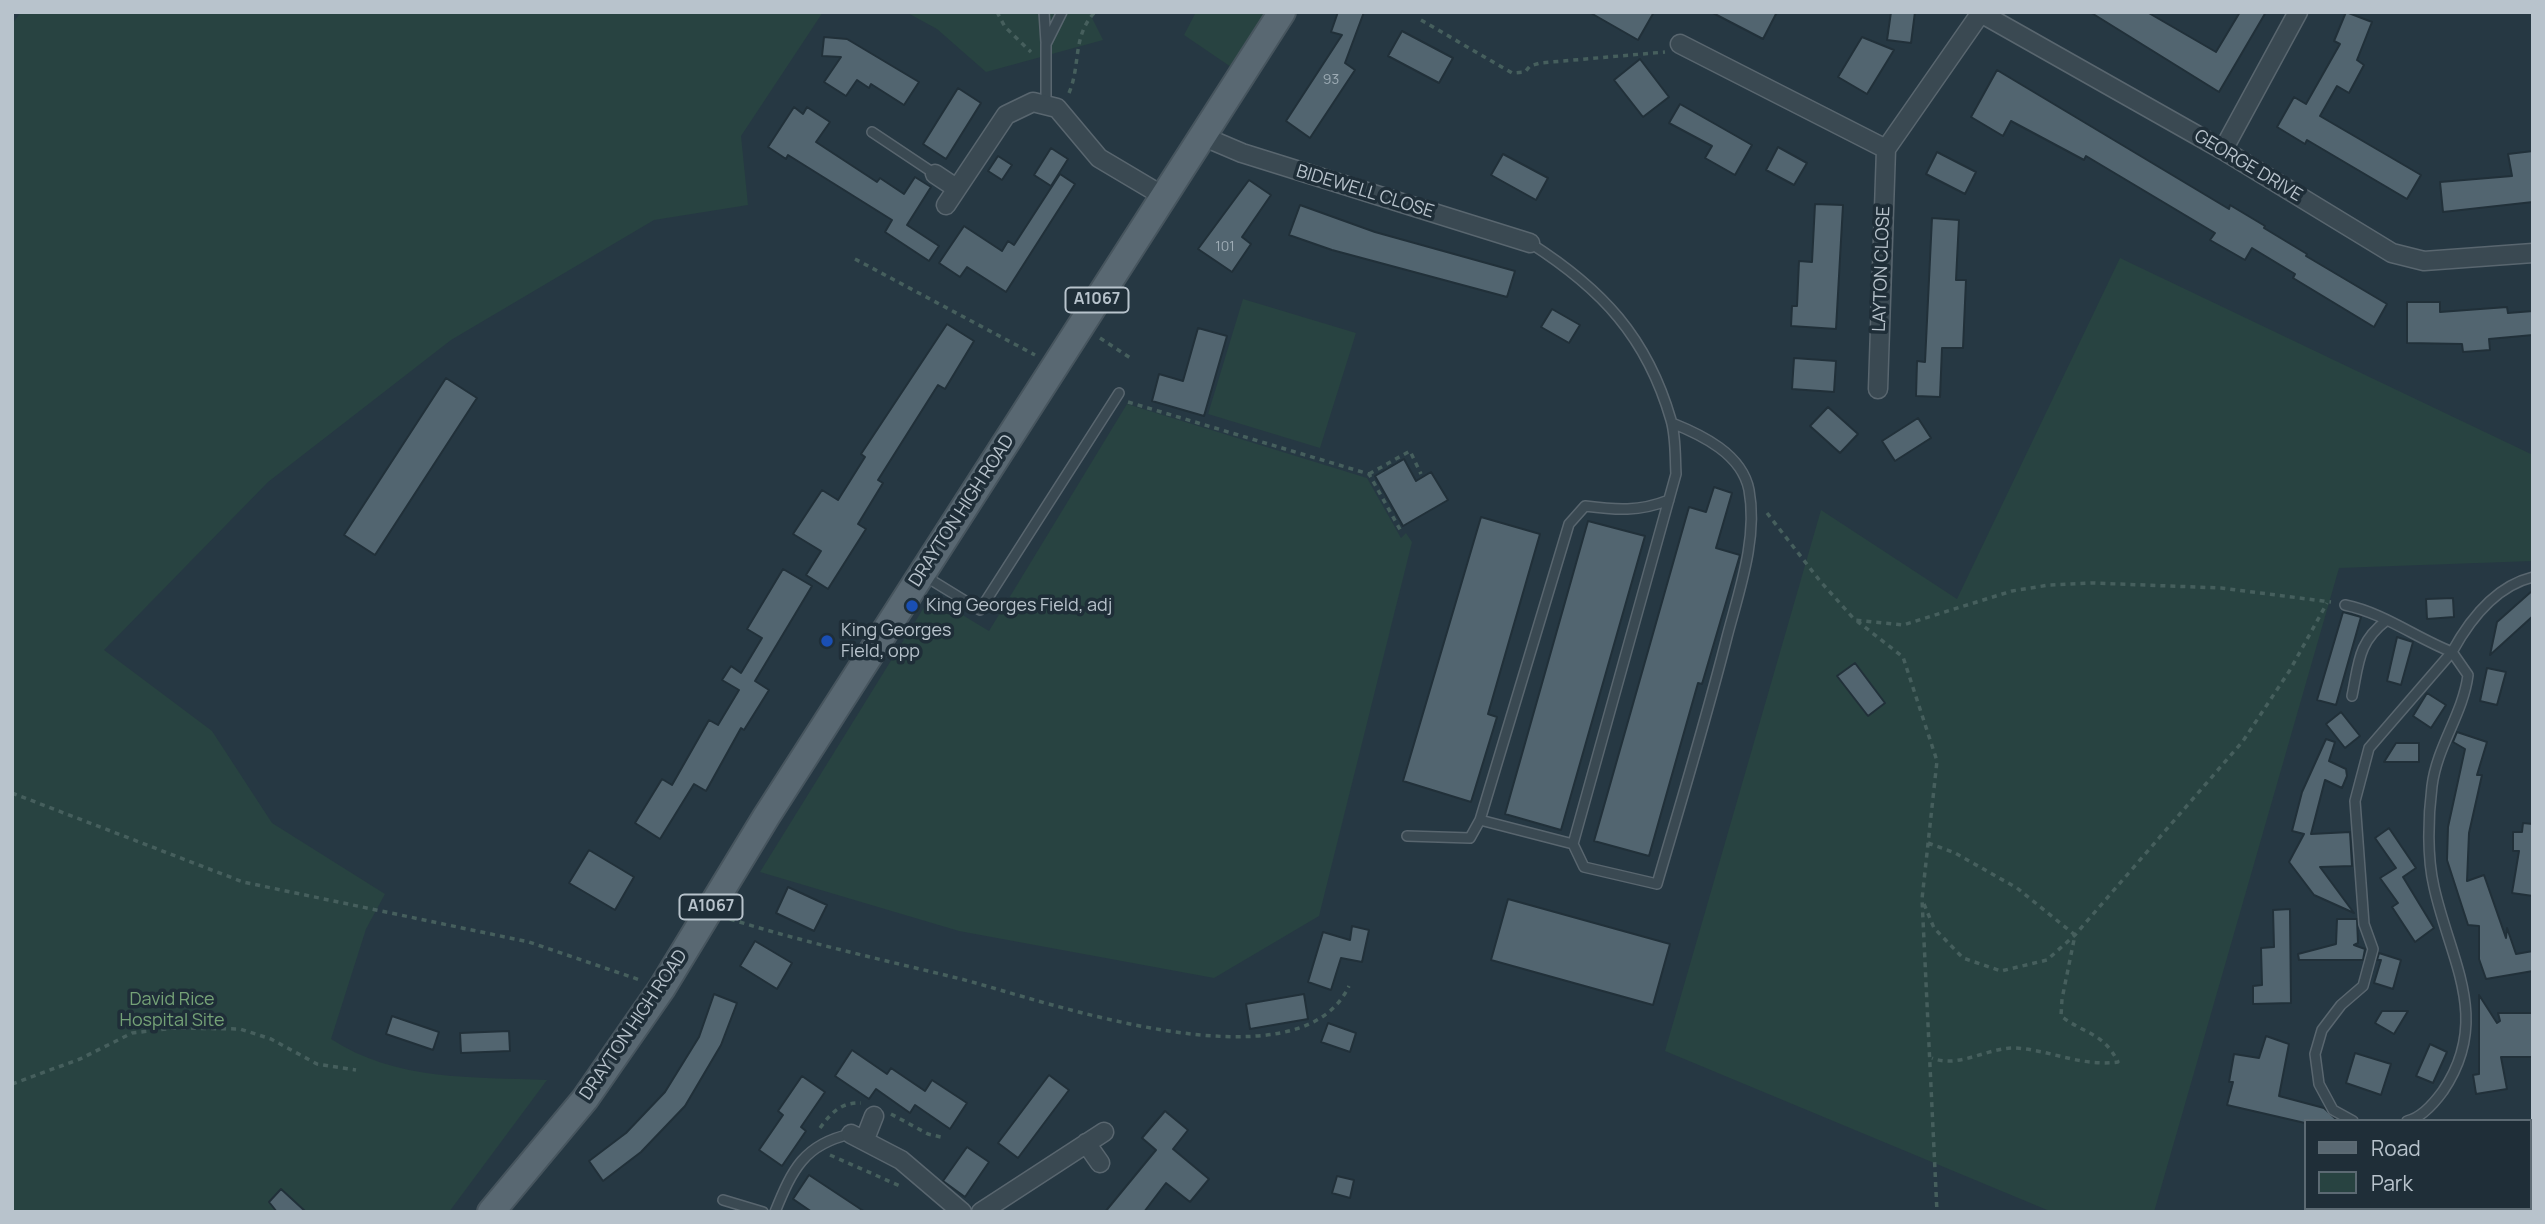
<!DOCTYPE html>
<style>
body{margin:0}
#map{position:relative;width:2545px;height:1224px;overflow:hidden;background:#263843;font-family:Manrope,sans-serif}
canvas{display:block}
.frame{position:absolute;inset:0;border:14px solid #b8c3cc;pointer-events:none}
.legend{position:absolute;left:2304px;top:1119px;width:228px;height:91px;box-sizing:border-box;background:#1f2e38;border:2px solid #5c6a73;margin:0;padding:9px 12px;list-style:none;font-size:21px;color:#b8c3cc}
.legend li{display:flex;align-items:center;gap:14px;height:35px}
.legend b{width:35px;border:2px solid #5c6a73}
</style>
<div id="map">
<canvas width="2545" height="1224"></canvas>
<div class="frame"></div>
<ul class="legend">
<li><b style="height:9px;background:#596872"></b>Road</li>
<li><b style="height:19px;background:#284341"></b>Park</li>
</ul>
</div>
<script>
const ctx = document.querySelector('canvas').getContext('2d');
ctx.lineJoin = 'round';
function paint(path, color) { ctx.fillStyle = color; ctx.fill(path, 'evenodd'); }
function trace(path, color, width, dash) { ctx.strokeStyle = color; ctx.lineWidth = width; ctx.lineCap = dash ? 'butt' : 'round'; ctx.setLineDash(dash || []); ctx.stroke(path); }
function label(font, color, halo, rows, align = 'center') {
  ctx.font = font + ' Manrope,sans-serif'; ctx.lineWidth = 7; ctx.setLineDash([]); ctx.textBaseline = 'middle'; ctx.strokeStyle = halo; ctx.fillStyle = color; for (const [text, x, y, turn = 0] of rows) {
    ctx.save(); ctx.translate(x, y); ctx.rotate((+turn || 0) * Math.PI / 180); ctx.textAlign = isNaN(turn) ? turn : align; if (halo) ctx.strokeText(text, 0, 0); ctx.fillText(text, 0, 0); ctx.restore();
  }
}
paint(new Path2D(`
 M21,12H823L741,136L748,205L654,220L451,340L268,482L104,650L212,731L272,823L385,894L366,929L331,1039C395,1081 473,1077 547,1080L449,1212H12V24Z
 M906,12H1089L1103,40L986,72L937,29Z
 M1196,12H1277L1234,69L1184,35Z
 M2120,258L2533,455V561L2339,568L2154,1212H2052L1665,1051L1821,510L1957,599Z
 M1243,299L1356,333L1320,448L1208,414Z
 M1127,404L1367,478L1401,538L1406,533L1412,542L1319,916L1214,978L959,931L760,872L931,596L989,631Z`), '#284341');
const building = new Path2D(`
 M1338,12H1364L1345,63L1355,70L1310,138L1286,121L1342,35L1331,32Z
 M1589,12H1654L1638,40Z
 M1711,12H1777L1763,39Z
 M1891,12H1915L1911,43L1887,40Z
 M2090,12H2147L2216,52L2240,12H2266L2219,92Z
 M2346,12L2372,22L2357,60L2364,65L2349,93L2337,86L2320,116L2421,175L2407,199L2307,140L2305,144L2277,127L2294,97L2306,104L2340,44L2334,41Z
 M1402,31L1453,58L1439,83L1388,56Z
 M824,37L847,39L919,82L904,105L871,84L869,88L857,80L846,96L824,82L841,57L822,56Z
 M1862,37L1894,50L1867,94L1838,77Z
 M1640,59L1669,97L1643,117L1614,80Z
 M1997,70L2229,209L2230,205L2265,226L2264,228L2307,254L2306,256L2387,304L2374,327L2293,278L2295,274L2252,248L2245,260L2210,240L2215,233L2086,156L2084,160L2011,121L2003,136L1971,117Z
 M958,88L981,103L946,159L923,144Z
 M1680,104L1752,145L1735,175L1705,158L1712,146L1669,123Z
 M794,107L803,114L807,107L830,122L816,142L877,182L880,178L904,194L915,177L931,187L907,225L939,246L929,261L885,232L892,220L788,155L786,159L768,147Z
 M1778,147L1807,163L1794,185L1766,170Z
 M1051,148L1068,159L1051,186L1034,175Z
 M2533,151V202L2443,212L2440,182L2512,176L2508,154Z
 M1937,152L1976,172L1965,194L1926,174Z
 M1503,154L1548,178L1536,200L1491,175Z
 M998,156L1012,165L1002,180L988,171Z
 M1060,174L1075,184L1006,292L967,267L960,277L939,263L964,226L1002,251L1008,241L1014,245Z
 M1249,180L1271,195L1242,237L1251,244L1232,272L1198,249Z
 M1815,204L1843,205L1836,329L1791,326L1792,306H1797L1799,261L1812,262Z
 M1300,205L1375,232L1515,271L1507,297L1332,250L1289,235Z
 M1932,218L1959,220L1956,280H1966L1963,348H1942L1940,397L1916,396L1917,361L1925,362Z
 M2407,302H2440V312L2507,307L2508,313L2533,311V335L2489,339L2490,350L2463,352L2462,344L2407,343Z
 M1552,309L1580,325L1569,343L1541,327Z
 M947,324L974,341L945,389L938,385L878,480L883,483L858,524L866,529L828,589L806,575L821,551L793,534L822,490L838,500L865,457L861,454Z
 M1198,328L1227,336L1204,416L1152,401L1159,374L1183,381Z
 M1794,358L1836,361L1834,392L1792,389Z
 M446,378L477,398L375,555L344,535Z
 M1828,407L1858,434L1840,453L1810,426Z
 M1918,418L1931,438L1895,461L1882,441Z
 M1404,459L1416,481L1431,472L1448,500L1403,526L1375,476Z
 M1714,487L1732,493L1716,548L1740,555L1702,684L1698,683L1649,856L1594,841L1689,507L1706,512Z
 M1481,517L1540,534L1488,714L1497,717L1471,802L1403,781Z
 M1588,521L1645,536L1561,830L1505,814Z
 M783,569L812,586L755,681L769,690L744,730L741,728L706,791L694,784L660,839L635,823L662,779L672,785L709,720L718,725L739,690L722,680L731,666L741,673L762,638L747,629Z
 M2533,590V616L2490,655L2497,622Z
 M2453,598L2454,617L2427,619L2426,599Z
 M2343,612L2361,617L2336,705L2317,700Z
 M2397,637L2413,642L2401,685L2387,681Z
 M1855,663L1885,703L1868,716L1837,676Z
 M2487,668L2506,672L2497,705L2480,701Z
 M2427,693L2446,705L2431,728L2413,716Z
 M2341,712L2360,736L2345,748L2326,724Z
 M2457,732L2487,742L2477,775H2482L2469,833L2467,881L2484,875L2506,938L2507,928L2516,954L2533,951V971L2486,979L2479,959V926L2468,925L2447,860L2448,827L2465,749L2453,742Z
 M2326,739L2335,742L2329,761L2346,769L2347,776L2342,788L2325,780L2311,834L2350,832L2352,866L2320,867L2354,913L2314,895L2289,862L2304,834L2292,831L2302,792Z
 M2396,743H2419V762H2384Z
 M2523,823L2533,824V896L2512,893L2519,851H2513V832H2522Z
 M2389,828L2416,868L2403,877L2434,928L2415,942L2392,907L2398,903L2380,878L2396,868L2375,838Z
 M589,850L634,877L615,910L569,883Z
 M788,887L827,905L814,931L776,913Z
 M1508,899L1670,944L1653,1005L1491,960Z
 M2290,909L2291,1003L2253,1004V986L2262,985L2261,948L2274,947L2273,910Z
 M2337,919H2357L2358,943L2354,945L2365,949L2363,960H2299L2298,954L2336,944Z
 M1352,926L1369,930L1362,962L1341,958L1331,990L1308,982L1323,932L1350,940Z
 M755,941L792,963L777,989L740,966Z
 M2379,953L2401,960L2393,989L2374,983L2381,960H2377Z
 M714,994L737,1003L721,1045L685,1106L641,1152L603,1181L589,1161L626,1133L665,1092L699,1037Z
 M1304,994L1308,1019L1250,1029L1246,1004Z
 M2479,995L2497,1023L2500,1021L2498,1013H2532V1057H2501L2507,1089L2476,1094L2473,1075L2479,1074Z
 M2382,1011H2408L2394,1034L2375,1023Z
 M392,1016L439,1032L433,1050L386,1034Z
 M1328,1023L1356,1033L1350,1052L1321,1042Z
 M509,1031L510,1051L461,1053L460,1033Z
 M2266,1036L2289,1044L2279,1096L2324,1108L2338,1121H2305V1123L2227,1105L2233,1082H2229L2234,1054L2259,1058Z
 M2430,1044L2447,1052L2433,1083L2416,1076Z
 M852,1050L887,1074L891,1068L925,1091L932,1080L967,1103L950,1129L915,1105L910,1113L876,1089L869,1099L835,1076Z
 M2355,1053L2391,1064L2381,1095L2346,1083Z
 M1049,1075L1069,1090L1018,1158L998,1143Z
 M802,1076L825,1092L801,1127L806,1131L782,1166L759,1150L783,1115L778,1111Z
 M1165,1111L1188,1130L1173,1149L1209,1179L1190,1202L1166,1183L1144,1212H1105L1156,1150L1142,1138Z
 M967,1147L989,1162L965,1197L943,1181Z
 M809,1175L865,1212H812L793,1199Z
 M1337,1176L1354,1180L1350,1198L1332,1193Z
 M281,1189L306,1212H277L269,1202Z`);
paint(building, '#526570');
trace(building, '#213039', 2);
const lane = new Path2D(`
 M1044,12L1046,42
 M1046,104V44L1062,12
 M872,132L935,174
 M1530,243C1602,289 1647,337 1671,420C1676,437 1675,457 1676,474L1573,844L1480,820L1569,524L1585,506C1616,510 1639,512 1669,500
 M923,575L980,610L1119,393
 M2345,605C2384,613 2416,638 2452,652C2470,619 2496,586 2533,577
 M2352,696C2359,662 2358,642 2387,620
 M1407,836L1470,838L1480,820
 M1573,844L1584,867L1657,884C1681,802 1706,720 1727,637C1739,591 1758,538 1749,490C1742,454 1702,435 1672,423
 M2353,1121L2333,1110L2319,1084L2315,1054L2322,1030L2341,1005L2363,986L2373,949L2364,924L2355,801L2369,748L2452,652L2468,675C2463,714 2437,746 2432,786C2428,817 2427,857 2434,887C2450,960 2492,1019 2443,1091C2435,1102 2421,1118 2407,1121
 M723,1200L763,1212
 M775,1212C792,1170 804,1144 851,1134`);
const street = new Path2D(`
 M1979,12L2223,150L2392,253L2424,261L2533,253
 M1680,44L1886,149L1878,389
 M1202,136L1242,153L1530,243
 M1886,149L1980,14
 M2223,150L2298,12
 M935,174L956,188
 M946,205L1006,115L1033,102L1057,108L1099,158L1163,196
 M851,1134L901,1160L962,1212
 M865,1139L874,1116
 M1086,1143L1100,1163
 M981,1212L1104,1132`);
const primary = new Path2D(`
 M491,1212L585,1099L662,988L766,817L1282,12`);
trace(lane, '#59666f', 12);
trace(street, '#59666f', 21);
trace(primary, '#47555e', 30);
trace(new Path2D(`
 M997,12L1005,27L1031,52
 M1421,20L1512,73L1525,72L1530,66L1540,63L1665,52
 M1069,93C1081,65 1072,36 1095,12
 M855,259L1035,355
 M1100,338L1132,359
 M1128,402L1369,474L1402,533
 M1369,474L1410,451L1421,474
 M1767,513L1820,581L1855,620L1903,625L2012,591L2049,585L2093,583L2221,588L2331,602
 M1857,621L1903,657L1937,761L1922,899L1937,1212
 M12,793L243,882L529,942L640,980
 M1928,843L1955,853L2017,888L2075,935L2062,999L2061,1016C2084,1034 2103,1032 2118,1062C2081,1067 2050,1050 2016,1048C1988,1047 1958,1069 1932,1058
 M1924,904L1934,928L1963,958L2001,971L2047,960L2075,935L2243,741L2290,670L2327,603
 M730,919C806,943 884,960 961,979C1046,1001 1299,1093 1349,986
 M12,1084L80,1059L132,1033L174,1028L240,1029L271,1039L317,1064L356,1070
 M891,1114L928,1134L945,1138
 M820,1128C831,1113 841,1102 861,1103
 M830,1155L900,1186`), '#465f5d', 3.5, [5, 5]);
trace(lane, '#3a4952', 9);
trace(street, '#3a4952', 18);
trace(primary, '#596872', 26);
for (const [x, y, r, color] of [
 [912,606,7,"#1a4fb4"],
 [827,641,7,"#1a4fb4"]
]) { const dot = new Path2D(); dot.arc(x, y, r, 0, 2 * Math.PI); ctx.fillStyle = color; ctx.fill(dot); trace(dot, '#1f2e38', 2.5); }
label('14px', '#9eacb5', null, [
 ["93",1331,80],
 ["101",1225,247]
]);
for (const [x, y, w] of [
 [1097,300,63],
 [711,907,63]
]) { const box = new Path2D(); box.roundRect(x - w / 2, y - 12.5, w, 25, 5); ctx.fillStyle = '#1f2e38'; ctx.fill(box); trace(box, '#b8c3cc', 2); }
label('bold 16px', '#b8c3cc', null, [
 ["A1067",1097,300],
 ["A1067",711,907]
]);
label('18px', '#b8c3cc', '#1f2e38', [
 ["GEORGE DRIVE",2248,166,31],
 ["BIDEWELL CLOSE",1365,192,17],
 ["LAYTON CLOSE",1882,269,-88],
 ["DRAYTON HIGH ROAD",962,511,-57],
 ["DRAYTON HIGH ROAD",634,1025,-56]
]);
label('18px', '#b8c3cc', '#1f2e38', [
 ["King Georges Field, adj",926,606],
 ["King Georges",841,631],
 ["Field, opp",841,652]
], 'left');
label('18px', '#75a277', '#1f2e38', [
 ["David Rice",172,1000],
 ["Hospital Site",172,1021]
]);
</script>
